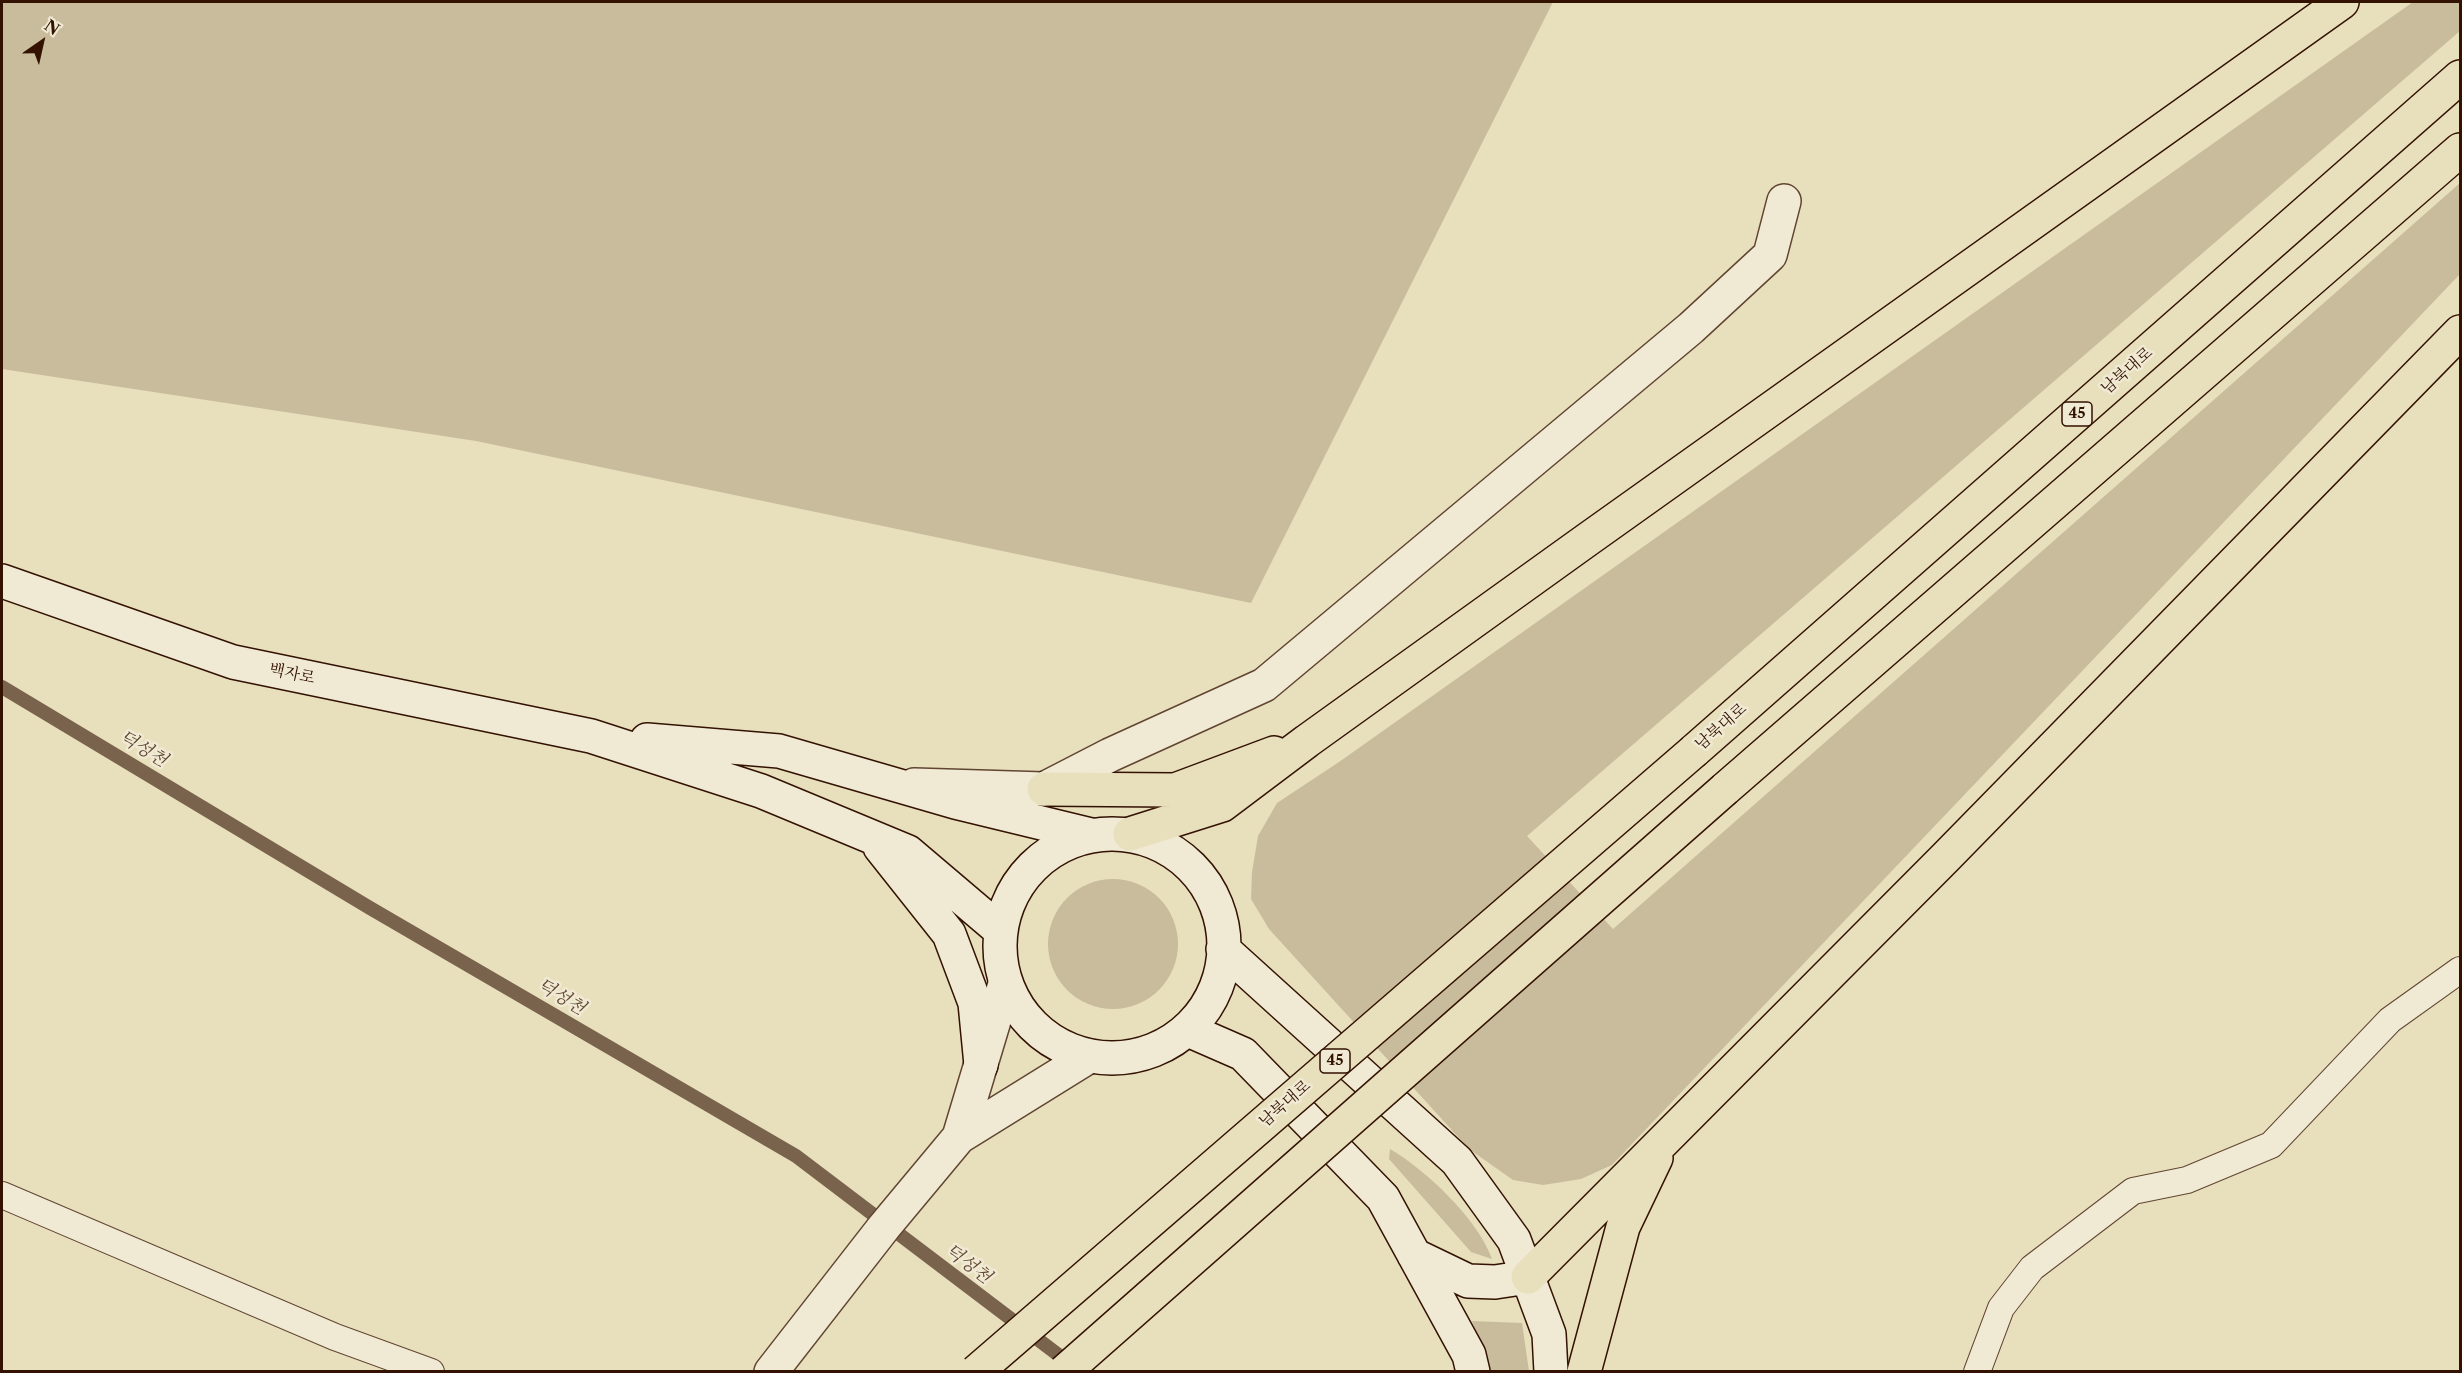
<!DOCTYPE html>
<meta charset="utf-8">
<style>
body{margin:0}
#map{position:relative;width:2462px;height:1373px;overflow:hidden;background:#e8dfbd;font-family:"Libre Caslon Text",serif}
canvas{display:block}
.frame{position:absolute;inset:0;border:3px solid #331202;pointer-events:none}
.north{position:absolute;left:12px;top:12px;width:60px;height:60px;-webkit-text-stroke:4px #f0ead4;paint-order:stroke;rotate:34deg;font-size:16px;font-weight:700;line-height:24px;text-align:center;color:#331202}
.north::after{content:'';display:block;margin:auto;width:21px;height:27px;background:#331202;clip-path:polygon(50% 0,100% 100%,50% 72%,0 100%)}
</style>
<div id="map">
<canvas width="2462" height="1373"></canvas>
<div class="frame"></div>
<div class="north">N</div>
</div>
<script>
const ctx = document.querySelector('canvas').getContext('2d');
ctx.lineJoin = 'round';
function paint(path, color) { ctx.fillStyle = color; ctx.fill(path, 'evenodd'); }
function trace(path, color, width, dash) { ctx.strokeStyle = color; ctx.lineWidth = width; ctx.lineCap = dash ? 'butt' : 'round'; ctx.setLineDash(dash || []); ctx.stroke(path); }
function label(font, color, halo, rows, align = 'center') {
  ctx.font = font + ' "Libre Caslon Text","Noto Serif KR",serif'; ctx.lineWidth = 5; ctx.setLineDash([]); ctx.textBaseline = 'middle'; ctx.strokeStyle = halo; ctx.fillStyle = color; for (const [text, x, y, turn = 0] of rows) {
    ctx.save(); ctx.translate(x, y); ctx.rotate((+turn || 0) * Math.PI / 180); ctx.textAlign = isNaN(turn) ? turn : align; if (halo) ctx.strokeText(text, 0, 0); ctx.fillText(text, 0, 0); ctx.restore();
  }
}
paint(new Path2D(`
 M2,2H1553L1251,603L476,441L2,369Z
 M2413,2H2460V31L1527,836L1613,929L2460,183V274L1612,1165L1581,1179L1543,1185L1513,1180L1469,1149L1269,929L1251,899L1252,872L1258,836L1277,803L1339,762Z
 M1048 944a65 65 0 1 1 130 0a65 65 0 1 1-130 0Z
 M1390,1149C1426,1170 1478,1219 1492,1259L1471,1252L1389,1159Z
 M1472,1321L1522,1323L1529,1371H1490Z`), '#c9bc9d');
trace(new Path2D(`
 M2,687L370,908L796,1156L1073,1366`), '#7a634c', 14);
const lane = new Path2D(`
 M2,1195L335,1337L431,1372
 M1977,1372L2001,1308L2032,1268L2133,1191L2187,1180L2271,1145L2390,1020L2460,970`);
const street = new Path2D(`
 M914,785L1044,789L1110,755L1264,685L1691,328L1770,255L1784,201
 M959,1137L1005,984
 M771,1372L884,1227L959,1137L1088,1057`);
const secondary = new Path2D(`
 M2,581L233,662L591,736L761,791L908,852L1001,931
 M647,740L779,751L955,802L1091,835
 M1000 946a112 112 0 1 1 224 0a112 112 0 1 1-224 0Z
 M880,847L949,934L975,1003L981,1065
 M1223,949L1457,1161L1514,1240L1549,1334L1551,1372
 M1188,1030L1243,1054L1383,1198L1469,1355L1473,1372
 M1414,1255L1468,1281L1495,1282L1528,1277`);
const highway = new Path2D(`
 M1694,751L2460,77
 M1044,789L1175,790L1274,753
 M1725,789L2460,150
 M1130,834L1222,805L1307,741L1584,542L2342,2
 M1528,1277L1945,858L2460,332
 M1584,1372L1623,1227L1656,1158`);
trace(lane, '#604531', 28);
trace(street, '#604531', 36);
trace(secondary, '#331202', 36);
trace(highway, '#331202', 36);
trace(lane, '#f0ead4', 26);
trace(street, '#f0ead4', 33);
trace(secondary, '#f0ead4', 33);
trace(highway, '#e8dfbd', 33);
const highwayBridge = new Path2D(`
 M976,1372L1694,751
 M1064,1372L1725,789`);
trace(highwayBridge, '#331202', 36, []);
trace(highwayBridge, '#e8dfbd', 33);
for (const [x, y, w] of [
 [2077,414,30],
 [1335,1061,30]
]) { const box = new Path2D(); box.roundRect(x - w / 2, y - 12, w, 24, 4.5); ctx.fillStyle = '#f0ead4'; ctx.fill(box); trace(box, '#331202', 1.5); }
label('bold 15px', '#331202', null, [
 ["45",2077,414],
 ["45",1335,1061]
]);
label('16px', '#331202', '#f0ead4', [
 ["남북대로",2127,371,-41],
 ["백자로",292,674,12],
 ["남북대로",1721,727,-41],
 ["남북대로",1285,1104,-41]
]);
label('italic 18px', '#634833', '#f0ead4', [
 ["덕성천",143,749,31],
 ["덕성천",561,997,31],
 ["덕성천",968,1264,37]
]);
</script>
